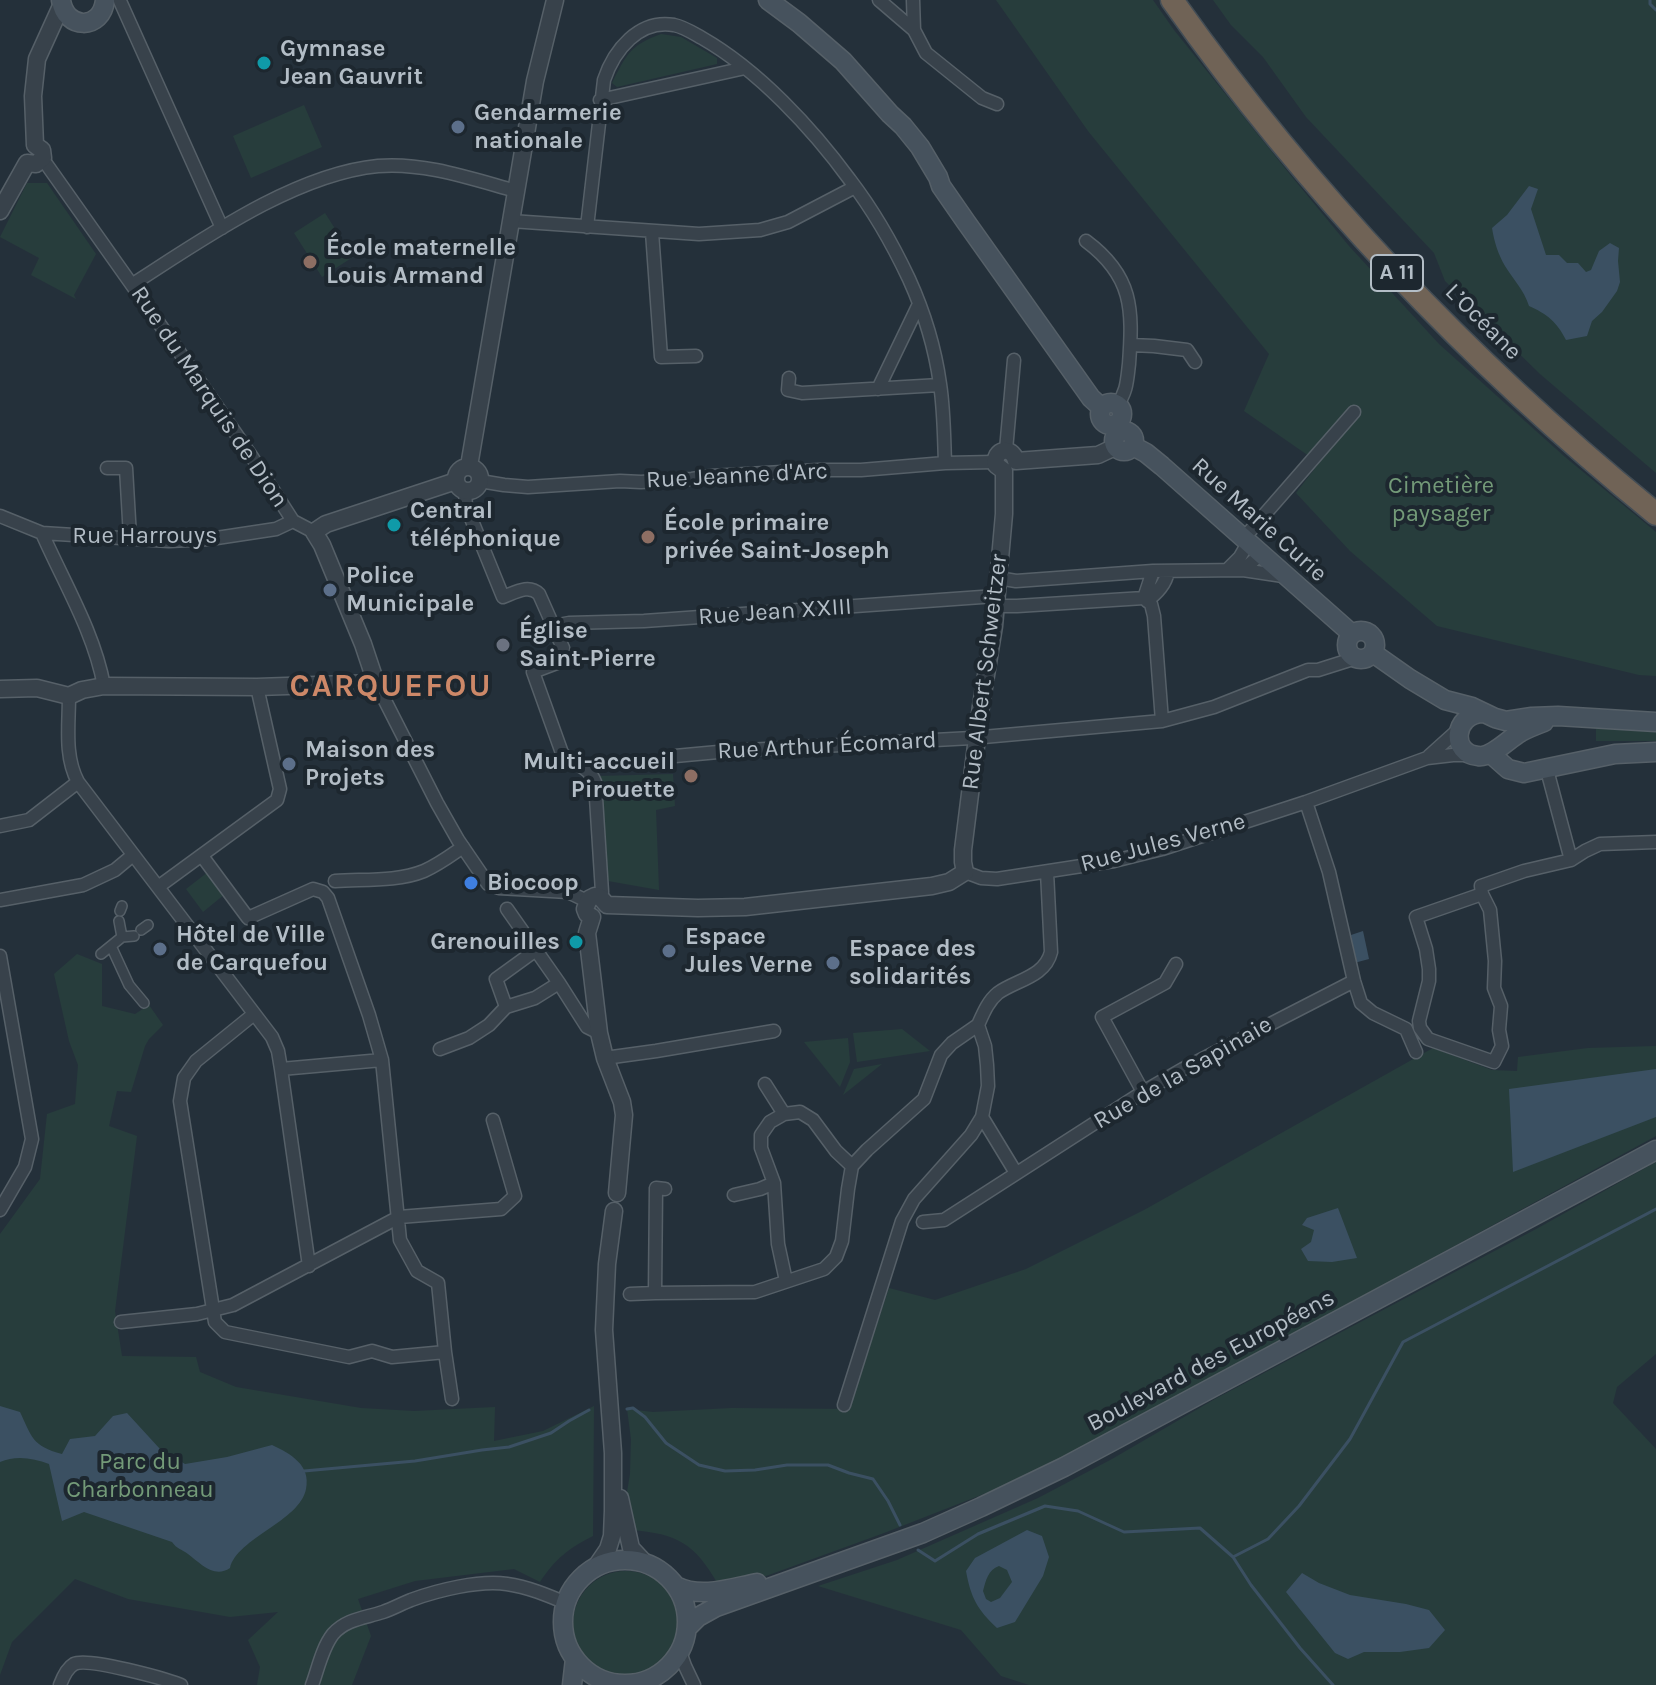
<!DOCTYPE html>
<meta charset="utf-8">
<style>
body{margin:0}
canvas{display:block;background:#24303a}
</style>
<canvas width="1656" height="1685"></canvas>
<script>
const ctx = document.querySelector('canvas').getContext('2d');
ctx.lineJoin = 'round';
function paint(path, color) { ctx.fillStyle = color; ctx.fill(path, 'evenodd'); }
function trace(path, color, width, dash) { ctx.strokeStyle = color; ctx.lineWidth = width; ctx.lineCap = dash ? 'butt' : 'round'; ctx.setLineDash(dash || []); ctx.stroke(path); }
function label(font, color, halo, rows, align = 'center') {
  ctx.font = font + ' Karla,sans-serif'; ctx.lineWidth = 8; ctx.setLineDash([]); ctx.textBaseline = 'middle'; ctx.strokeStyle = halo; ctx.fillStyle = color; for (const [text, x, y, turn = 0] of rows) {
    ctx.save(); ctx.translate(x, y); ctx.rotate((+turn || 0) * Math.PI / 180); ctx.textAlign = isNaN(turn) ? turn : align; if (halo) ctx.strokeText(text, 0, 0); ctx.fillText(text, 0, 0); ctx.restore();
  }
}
paint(new Path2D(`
 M996,0H1153L1174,30L1288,172L1349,246L1439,344L1565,457L1656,532V676L1639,675L1437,626L1350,551L1296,493L1319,463L1244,411L1269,354L1088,131Z
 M1213,0H1656V473L1540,374L1445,281L1434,253L1306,117L1263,57L1231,25Z
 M661,34L681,37L717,58V64L617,87L612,83C627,54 629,46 661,34Z
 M304,105L322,147L251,178L233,136Z
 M27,183H47L96,254L74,295L76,299L31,275L39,258L0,237Z
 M325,213L353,257L322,277L294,233Z
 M1596,722L1656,726V741H1596Z
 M673,774L675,806L656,810L659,890L608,881L605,874L598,776Z
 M208,872L225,894L203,912L186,889Z
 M77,954L102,964V1006L135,1014L149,1005L163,1025L149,1039L145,1046L131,1092L117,1091L109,1126L137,1136L115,1311L122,1356L196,1357L200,1372L236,1387L361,1408L414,1411L495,1407L494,1441L543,1431L594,1406L593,1536C569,1548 555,1559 540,1582L514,1569L415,1581L358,1599L371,1636L352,1685H257L260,1667L248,1640L278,1612L230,1617L128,1599L75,1579L12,1642L0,1675V1234L40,1179L47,1114L75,1104L78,1065L69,1041L54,974Z
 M902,1029L930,1051L857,1062L853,1033Z
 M848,1038L850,1062L840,1087L804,1042Z
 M1656,1046V1136L1110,1434L994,1490L884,1533L766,1576L718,1584C694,1543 678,1534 631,1530L627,1492L630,1474L631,1439L627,1409L653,1412L732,1408L849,1409L889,1288L935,1300L1026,1269L1144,1210L1433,1048L1492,1070L1517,1071L1518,1057L1588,1048Z
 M882,1064L843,1095L854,1069Z
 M1656,1162V1354L1617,1387L1613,1403L1656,1449V1685H1029L1001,1676L961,1630L818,1586L897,1560L1038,1498L1112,1459L1215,1399L1538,1228Z
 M573 1624a53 53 0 1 1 106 0a53 53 0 1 1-106 0Z`), '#273d3c');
paint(new Path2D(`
 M1529,186L1538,189L1531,209L1546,255H1559L1567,263H1578L1586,272L1591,270L1599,251L1610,243L1619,248L1618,261L1620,282L1617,291L1602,312L1592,321L1587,336L1566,340C1557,322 1547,314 1529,306C1524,290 1513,279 1505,266C1498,254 1494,241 1492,228L1507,215Z
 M1363,931L1369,959L1354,963L1351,935Z
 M1656,1069V1117L1513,1172L1509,1089Z
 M1338,1208L1357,1258L1332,1262L1308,1261L1301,1249L1311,1242L1314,1230L1302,1225L1307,1218Z
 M0,1406L20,1412C32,1437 32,1446 62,1454L70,1439L95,1436L113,1416L127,1413L160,1449L185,1464L227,1457L272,1445C291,1454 311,1465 306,1489C300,1521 237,1538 230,1568C214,1579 200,1563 188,1554C181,1549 177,1549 172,1542L84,1512L62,1521L49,1464C33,1458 16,1455 0,1462Z
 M1027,1530L1042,1536L1049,1557L1043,1576L1015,1622L997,1628C977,1609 971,1598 966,1571L975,1558ZM999,1566L1007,1570L1012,1582L1000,1598L991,1602L986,1599L983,1591C986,1580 988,1570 999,1566Z
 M1302,1573L1319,1583L1350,1595L1406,1604L1429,1610L1445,1630L1429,1648L1400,1652H1364L1348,1659L1335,1653L1286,1592Z`), '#3b5062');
trace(new Path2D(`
 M1650,0V4L1656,10
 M627,1409L633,1408L645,1417L666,1443L699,1465L725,1471L755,1470L787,1465H828L849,1473L873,1479L888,1501L900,1525
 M304,1471L415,1461L482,1450L509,1447L551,1433L569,1421L589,1410
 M918,1550L935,1561L978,1534L1045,1506L1078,1511L1124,1532L1200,1528L1233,1557L1251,1585L1300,1648L1333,1685
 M1233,1557L1268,1539L1299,1506L1350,1439L1403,1342L1656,1209`), '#3b5062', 3);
const pedestrian = new Path2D(`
 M120,911L122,906
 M119,921L122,937
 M141,930L148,925
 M111,946L129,985L144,1003
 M101,954L122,937L134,936`);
const minor = new Path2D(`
 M879,0L914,30L926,53L982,98L997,104
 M913,0L914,30
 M120,1L222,228
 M600,100L745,68
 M41,161L47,165L178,350L252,457L293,521L314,532
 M511,221L699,234L760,230L788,222L855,187
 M587,227L604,80C614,50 639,19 674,25C684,27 693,33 702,38C758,70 812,128 850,180C873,210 893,245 909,279C924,312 935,348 940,384C944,410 944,437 945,463
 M652,232L661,357L696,356
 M1086,241C1133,276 1133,309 1129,364C1127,380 1127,392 1117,405
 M133,284C203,239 295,174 378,166C424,162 472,179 516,191
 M1131,345L1154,346L1187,350L1195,362
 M789,378L788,390L802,393L940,385
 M878,389L919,304
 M1006,450L1014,360
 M107,468H126L130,537
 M480,481L504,485L528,487L620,481L641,482L692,479L711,476L819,470H861L945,463L995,462
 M465,492L466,506L503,597C516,592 529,584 539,594L563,648L557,663L533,672L562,753C573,765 589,766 595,782L602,892L600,897
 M0,516L42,533L169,541L210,539L276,529L293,521
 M42,533C64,583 94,632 104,686
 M1244,538L1354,412
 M1227,570L1240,557L1248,543
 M1243,570L1283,576
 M998,578L1016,581L1153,571L1243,570L1261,554
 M1144,598L1151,604L1154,616L1162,721
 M1144,598L1153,571
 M1147,601C1157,593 1166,584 1168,571
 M996,606H1017L1144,598
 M553,626L569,623L644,621L996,596
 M376,683L437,803L458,840L488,884L499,888L568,892L587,901
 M69,696C69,725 64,756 78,782L272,1037L278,1051L281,1069L309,1266
 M675,756L729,751L972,738L1162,721L1214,707L1308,670H1318L1356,658
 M1429,756L1459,729
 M1547,770L1571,860L1585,851L1600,844L1656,842
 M1306,802L1329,872L1354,981L1361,1003L1373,1013L1406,1029L1416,1052
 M0,826L29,820L78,782
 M202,856L248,918L313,889L323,892L328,898L369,1015L382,1060L400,1240L417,1271L438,1283L445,1352L392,1357L372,1351L349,1357L225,1332L215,1322L180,1101L184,1078L196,1061L254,1014
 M965,872L981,878L997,879L1114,861L1162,849L1306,802L1427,758L1453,755H1472
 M335,881C364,879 397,882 424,871C438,865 450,856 463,847
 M158,887L277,800L280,789L257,687
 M1482,894L1490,910L1495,961L1494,988L1501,1006L1499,1030L1502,1046L1494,1062L1428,1039L1420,1028L1419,1021L1429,981V969L1426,949L1416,917Z
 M1482,894L1481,886L1524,871L1571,860
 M0,900L83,885L115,870L133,855
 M507,909L559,983L587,1027L599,1033
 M0,956L32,1139L25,1167L0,1210
 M506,1007L496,979L536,950
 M440,1049L469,1038L489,1025L506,1007L535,998L559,983
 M605,1058L656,1051L774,1031
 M281,1069L382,1060
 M765,1084L784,1114
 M1143,1092L1102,1017L1165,983L1176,964
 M982,1117L1016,1173
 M665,1189L656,1188L655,1293L755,1292L824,1269L836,1257L842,1241L848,1189L852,1166L867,1150L924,1099L941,1055L952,1043L978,1025
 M734,1195L760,1189L774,1183
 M923,1222L944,1220L1143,1092L1183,1069L1354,981
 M786,1281L778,1244L774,1183L761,1148V1135L770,1122L784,1114L800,1112L813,1120L836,1151L852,1166
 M630,1294L655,1293
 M121,1322L197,1314L233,1305L399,1217L501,1209L515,1196L493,1120
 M445,1352L452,1399
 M844,1405L902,1221L914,1199L971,1135L982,1117L988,1086L987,1065L985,1046L978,1025C983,1014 988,1001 998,993C1016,980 1045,977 1051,952L1047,872
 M680,1652L685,1666L694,1685
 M60,1685C63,1677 67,1668 74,1664C88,1657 165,1679 181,1685
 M312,1685C318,1669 322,1648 333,1634C346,1619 365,1618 383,1612C392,1609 401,1604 411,1600C438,1590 479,1580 507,1584C528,1587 547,1595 566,1603
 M624,1685H625`);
const tertiary = new Path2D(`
 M35,145L33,96L37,59L62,4
 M27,163L36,164L43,158L42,150L35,145
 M0,211L27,163
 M1016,461L1098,455L1115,447
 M469,466L535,81L555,0
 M456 479a12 12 0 1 1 24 0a12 12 0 1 1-24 0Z
 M1004,471L996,465C993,449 1012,445 1016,461
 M0,689L37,688L69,696L82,690L104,686L257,687L376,683L363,644L322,545L314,532L326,524L456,481
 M607,905L698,908L745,907L932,886L949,882L965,872L963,862V850L981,706L994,626L1004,514V471
 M592,917L587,933L599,1033L605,1058L622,1102L624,1115L617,1193
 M592,917L587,914L585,909L589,899L595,896L600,897L607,905
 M620,1498L631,1548L645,1563
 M595,1568L608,1549L612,1536L613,1511V1453L604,1330L607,1264L614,1211`);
const secondary = new Path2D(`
 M61,0C65,30 102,31 105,0
 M768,0L799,23L843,61L890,114L903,126L920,147L938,177L941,186L966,222L1091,398L1102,408
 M1100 414a11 11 0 1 1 22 0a11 11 0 1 1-22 0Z
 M1114 441a10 10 0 1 1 20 0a10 10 0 1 1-20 0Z
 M1133,446L1146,453L1162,466L1352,634
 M1347 645a14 14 0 1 1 28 0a14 14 0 1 1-28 0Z
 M1373,653L1410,679L1445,700L1472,707L1495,718L1506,721L1532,717L1558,716L1656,722
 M1483,713C1453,714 1450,754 1478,756C1492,758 1508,739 1521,732C1528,728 1536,725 1544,722
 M1491,754L1508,769L1524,773L1615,754L1656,752
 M563 1622a62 62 0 1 1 124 0a62 62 0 1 1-124 0Z
 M676,1586C701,1599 731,1588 757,1583
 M687,1628L698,1617L716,1607L923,1533L981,1507L1064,1467L1656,1150
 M572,1685L575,1659`);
const motorway = new Path2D(`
 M1172,0C1308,192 1474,366 1656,514`);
trace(pedestrian, '#566068', 12);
trace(minor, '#566068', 15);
trace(tertiary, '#566068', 19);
trace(secondary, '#566068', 21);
trace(motorway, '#434d55', 25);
trace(pedestrian, '#38424b', 9);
trace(minor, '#38424b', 12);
trace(tertiary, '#38424b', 16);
trace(secondary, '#46525d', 18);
trace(motorway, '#706356', 22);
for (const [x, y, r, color] of [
 [264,63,8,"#0f9aa8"],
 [458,127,8,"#5c6f8a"],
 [310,262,8,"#8d6e63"],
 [394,525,8,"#0f9aa8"],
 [648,537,8,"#8d6e63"],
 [330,590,8,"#5c6f8a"],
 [503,645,8,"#6b7280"],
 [289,764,8,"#5c6f8a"],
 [691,776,8,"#8d6e63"],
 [471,883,8,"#3f7fe0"],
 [576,942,8,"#0f9aa8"],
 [160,949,8,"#5c6f8a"],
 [669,951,8,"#5c6f8a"],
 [833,963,8,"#5c6f8a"]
]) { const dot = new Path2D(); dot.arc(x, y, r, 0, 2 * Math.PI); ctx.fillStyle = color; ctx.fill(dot); trace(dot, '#1d272f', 3); }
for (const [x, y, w] of [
 [1397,273,52]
]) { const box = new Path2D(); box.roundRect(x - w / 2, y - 18, w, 36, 6); ctx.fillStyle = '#1d272f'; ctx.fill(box); trace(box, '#b3bdc6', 2); }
label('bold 22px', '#b3bdc6', null, [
 ["A 11",1397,273]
]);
label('bold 24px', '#b3bdc6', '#1d272f', [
 ["Gymnase",280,49],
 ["Jean Gauvrit",280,77],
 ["Gendarmerie",474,113],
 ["nationale",474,141],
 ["École maternelle",326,248],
 ["Louis Armand",326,276],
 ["Central",410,511],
 ["téléphonique",410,539],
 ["École primaire",664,523],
 ["privée Saint-Joseph",664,551],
 ["Police",346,576],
 ["Municipale",346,604],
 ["Église",519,631],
 ["Saint-Pierre",519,659],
 ["Maison des",305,750],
 ["Projets",305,778],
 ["Multi-accueil",675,762,"right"],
 ["Pirouette",675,790,"right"],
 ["Biocoop",487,883],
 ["Hôtel de Ville",176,935],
 ["de Carquefou",176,963],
 ["Espace",685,937],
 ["Jules Verne",685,965],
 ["Grenouilles",560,942,"right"],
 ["Espace des",849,949],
 ["solidarités",849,977]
], 'left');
label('24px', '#b3bdc6', '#1d272f', [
 ["L’Océane",1483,322,45],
 ["Rue du Marquis de Dion",209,397,56],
 ["Rue Jeanne d'Arc",737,476,-3],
 ["Rue Marie Curie",1259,520,42],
 ["Rue Harrouys",145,536],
 ["Rue Jean XXIII",775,612,-4],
 ["Rue Albert Schweitzer",985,672,-83],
 ["Rue Arthur Écomard",827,746,-3],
 ["Rue Jules Verne",1163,843,-15],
 ["Rue de la Sapinaie",1183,1073,-30],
 ["Boulevard des Européens",1211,1361,-28]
]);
label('24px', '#739a78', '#1d272f', [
 ["Cimetière",1441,486],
 ["paysager",1441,514],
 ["Parc du",140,1462],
 ["Charbonneau",140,1490]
]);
ctx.letterSpacing = '2px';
label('bold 32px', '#cd8868', '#1d272f', [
 ["CARQUEFOU",391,687]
]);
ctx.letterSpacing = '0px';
</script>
